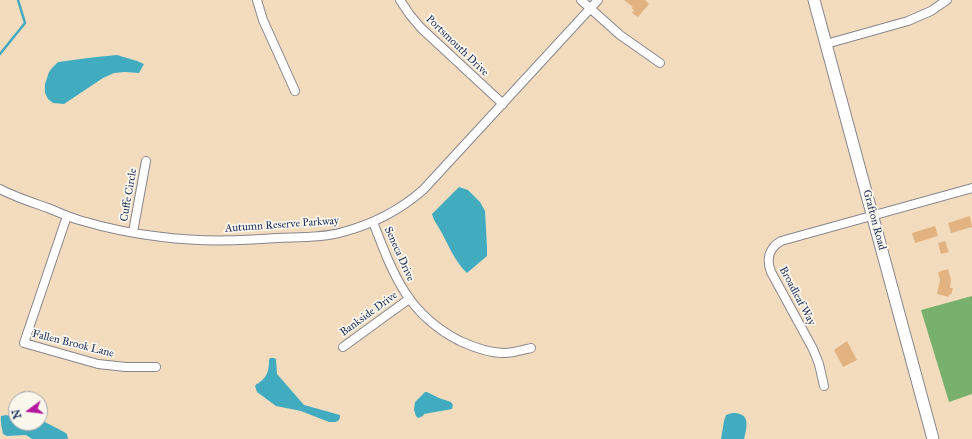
<!DOCTYPE html>
<style>
body{margin:0}
#map{position:relative;width:972px;height:439px;overflow:hidden;background:#f3dcbe;font-family:"IM FELL Great Primer",serif}
canvas{display:block}
.north{position:absolute;left:8px;top:391px;width:40px;height:40px;box-sizing:border-box;background:#fbf7ec;border:1px solid #a1a7b3;border-radius:50%;rotate:255deg;font-size:11px;font-weight:700;line-height:16px;text-align:center;color:#1b2f5e}
.north::after{content:'';display:block;margin:auto;width:14px;height:18px;background:#b5179e;clip-path:polygon(50% 0,100% 100%,50% 72%,0 100%)}
</style>
<div id="map">
<canvas width="972" height="439"></canvas>
<div class="north">N</div>
</div>
<script>
const ctx = document.querySelector('canvas').getContext('2d');
ctx.lineJoin = 'round';
function paint(path, color) { ctx.fillStyle = color; ctx.fill(path, 'evenodd'); }
function trace(path, color, width, dash) { ctx.strokeStyle = color; ctx.lineWidth = width; ctx.lineCap = dash ? 'butt' : 'round'; ctx.setLineDash(dash || []); ctx.stroke(path); }
function label(font, color, halo, rows, align = 'center') {
  ctx.font = font + ' "IM FELL Great Primer",serif'; ctx.lineWidth = 3.5; ctx.setLineDash([]); ctx.textBaseline = 'middle'; ctx.strokeStyle = halo; ctx.fillStyle = color; for (const [text, x, y, turn = 0] of rows) {
    ctx.save(); ctx.translate(x, y); ctx.rotate((+turn || 0) * Math.PI / 180); ctx.textAlign = isNaN(turn) ? turn : align; if (halo) ctx.strokeText(text, 0, 0); ctx.fillText(text, 0, 0); ctx.restore();
  }
}
paint(new Path2D(`
 M972,296V394L949,402L921,310Z`), '#78b06d');
paint(new Path2D(`
 M117,55L137,61L144,64L139,73L125,72L114,73L103,78L64,104L53,103L48,99L45,93V84L49,72L52,68L58,62L96,57Z
 M459,187L468,190L480,202L485,211L487,247V256L467,273C454,261 448,243 439,228C436,223 433,219 432,214Z
 M270,358H274L276,359L277,374L304,405L340,415V417L339,420L336,422H329L301,411L276,406L257,392L255,386C259,381 255,386 260,382C268,376 269,369 269,360Z
 M425,392H427L439,398L451,402L453,405L452,409L424,414L423,416L418,418L416,416L414,410L415,402Z
 M732,413C751,412 747,427 744,439H721L724,421L726,415Z
 M6,415L16,418V423H40V420H41L64,432L67,434L68,439H32L26,435L7,436L3,434C2,428 0,421 1,416Z`), '#41acc0');
trace(new Path2D(`
 M0,54L25,23L18,0`), '#41acc0', 2.5);
paint(new Path2D(`
 M624,0H645L649,4L638,17L632,13L634,10L631,8L633,7Z
 M970,216L972,227L951,233L948,223Z
 M935,226L938,236L915,243L912,233Z
 M945,241L949,252L941,254L938,243Z
 M948,269L951,280L950,288H953L951,295L949,294V297L937,294L940,280L938,272Z
 M847,341L857,360L843,367L834,350Z`), '#e2b381');
const street = new Path2D(`
 M257,0L263,20L295,91
 M400,0L410,15L421,28L503,104
 M581,0L620,35L660,63
 M826,44L908,21L931,11L947,0
 M0,189C15,197 31,202 48,208C58,212 68,217 79,220C106,228 134,234 162,237C200,242 239,241 277,238C299,237 322,238 343,232C373,224 400,210 423,190L598,0
 M67,216L24,343L98,364L126,367H156
 M373,222C393,274 407,314 460,341C473,347 490,353 504,353C513,353 523,350 531,348
 M133,232L146,161
 M343,347L409,299
 M824,386L819,364L813,349L771,272C766,259 769,248 781,241L972,188`);
const secondary = new Path2D(`
 M814,0L933,439`);
trace(street, '#87868e', 10);
trace(secondary, '#87868e', 13);
trace(street, '#fff', 8);
trace(secondary, '#fff', 11);
label('11px', '#1b2f5e', '#fbf7ec', [
 ["Portsmouth Drive",457,46,44],
 ["Cuffe Circle",129,195,-80],
 ["Grafton Road",874,220,75],
 ["Autumn Reserve Parkway",282,225,-4],
 ["Seneca Drive",399,254,66],
 ["Broadleaf Way",797,296,62],
 ["Bankside Drive",369,314,-36],
 ["Fallen Brook Lane",73,344,14]
]);
</script>
